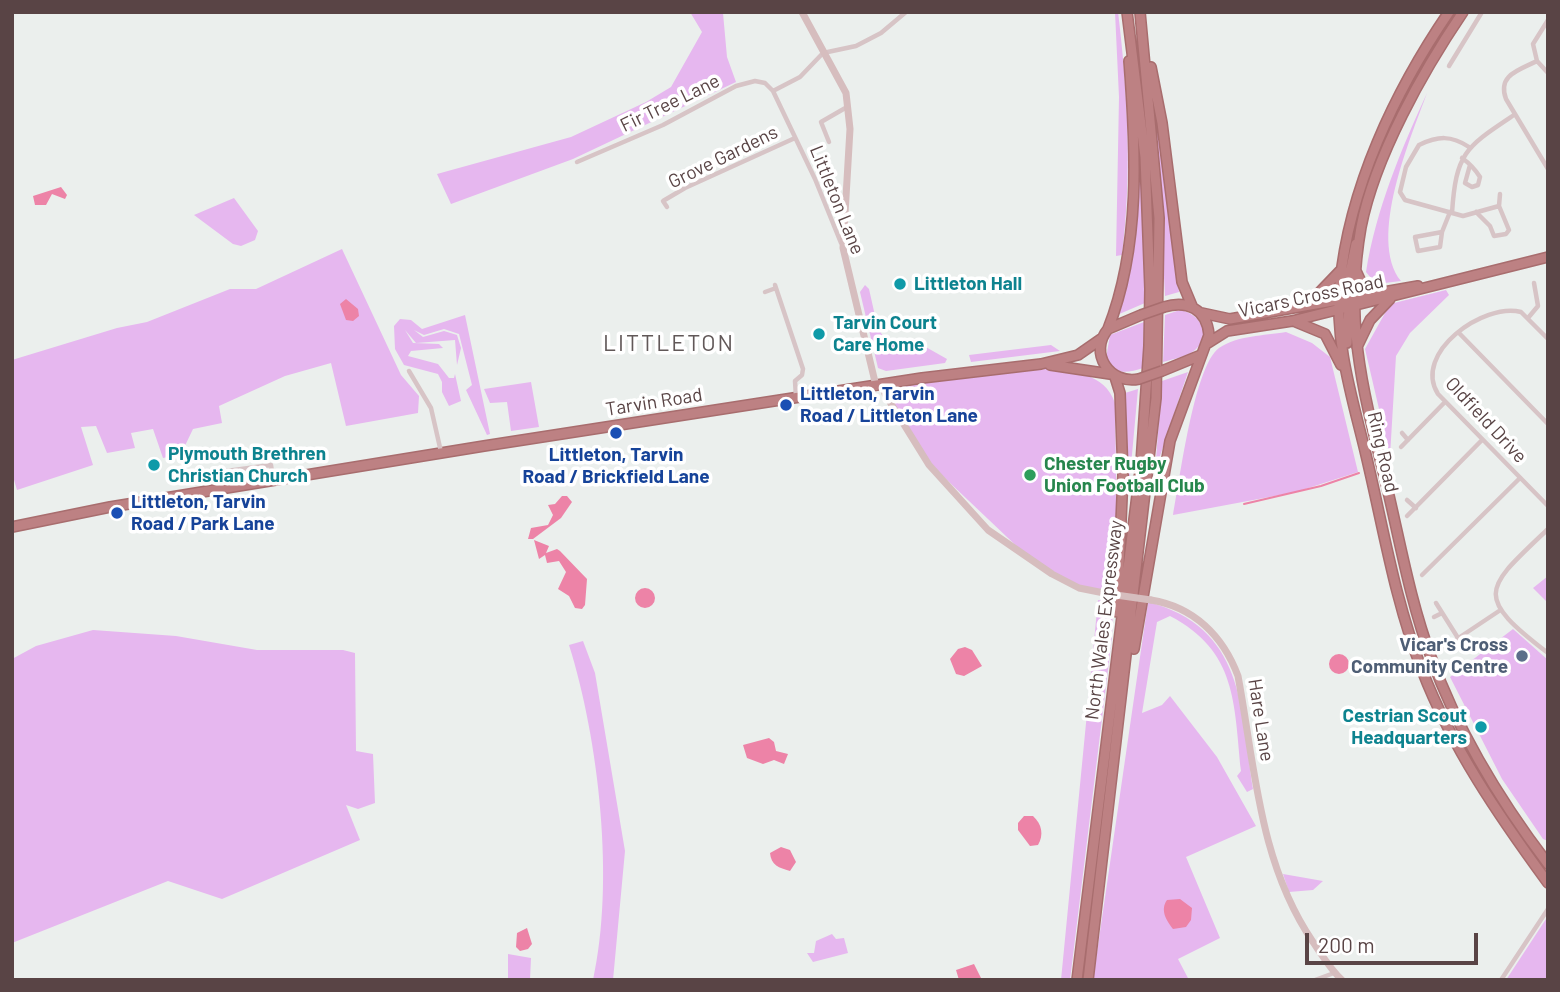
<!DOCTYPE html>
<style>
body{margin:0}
#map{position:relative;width:1560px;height:992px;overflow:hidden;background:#ebefed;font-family:Barlow,sans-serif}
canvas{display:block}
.frame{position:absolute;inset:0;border:14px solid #594445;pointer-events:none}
.scale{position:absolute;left:1305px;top:933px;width:173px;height:32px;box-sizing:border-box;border:4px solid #594445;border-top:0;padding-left:9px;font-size:21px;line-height:24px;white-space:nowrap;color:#594445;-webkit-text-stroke:5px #fff;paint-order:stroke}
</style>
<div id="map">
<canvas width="1560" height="992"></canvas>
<div class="frame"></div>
<div class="scale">200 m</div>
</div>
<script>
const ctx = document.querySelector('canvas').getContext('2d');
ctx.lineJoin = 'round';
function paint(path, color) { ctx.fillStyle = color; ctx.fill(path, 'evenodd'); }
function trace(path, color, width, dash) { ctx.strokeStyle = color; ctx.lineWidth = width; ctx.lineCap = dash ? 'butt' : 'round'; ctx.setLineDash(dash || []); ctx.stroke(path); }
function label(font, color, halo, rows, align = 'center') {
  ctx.font = font + ' Barlow,sans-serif'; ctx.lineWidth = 7; ctx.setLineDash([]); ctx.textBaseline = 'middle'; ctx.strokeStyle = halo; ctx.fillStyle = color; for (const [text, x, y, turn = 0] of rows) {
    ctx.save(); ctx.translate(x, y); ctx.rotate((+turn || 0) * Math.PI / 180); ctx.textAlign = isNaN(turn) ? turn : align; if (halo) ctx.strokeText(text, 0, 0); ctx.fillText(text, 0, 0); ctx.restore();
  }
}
paint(new Path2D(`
 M690,12L723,13L727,57L736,82L573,159L451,204L437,174L571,137L646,102L671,87L702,32Z
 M1115,12H1118C1128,94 1132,174 1122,255L1116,256L1119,97Z
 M1427,93C1411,137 1367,239 1401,281L1376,284L1366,272C1376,209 1401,150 1427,93Z
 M1136,120L1141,151L1145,303L1117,315L1131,266L1136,204Z
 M1156,125H1159L1179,292L1165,296Z
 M234,198L258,231L255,240L241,246L233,244L194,215Z
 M342,249L401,375L419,396L418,413L346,426L331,363L285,376L219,406L222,423L193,429L181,454L163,458L153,429L131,433L135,448L107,453L96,426L81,427L93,465L17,490L12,473V360L117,328L147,322L230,289H256Z
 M865,285L869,289L878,329L886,340L906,346H924L947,359L945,363L886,371L878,368L860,292Z
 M1446,290L1449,295L1410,333L1396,356L1390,456L1365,349L1390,304Z
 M1180,310C1199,313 1214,335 1195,350C1187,357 1173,359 1163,362L1165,315Z
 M465,315L490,434L487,435L466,390L472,385L459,334L444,329L424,335L414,330L423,337L444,331L457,335L461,348L457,365L455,340L416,343L405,330L413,343L439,344L443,348L411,351L408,356L438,364L449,378H454L455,374L461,401L449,406L442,392V382L438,374L404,365L395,349L394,326L400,319L411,320L422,329Z
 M1144,322L1143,368C1128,373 1112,376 1106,358L1110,335Z
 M1286,332L1312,343L1330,357L1358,472L1296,492L1173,515C1180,479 1194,366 1219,348C1239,335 1263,336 1286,332Z
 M1051,345L1060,351L971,362L969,355Z
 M1045,369C1073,372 1104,372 1115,403L1117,539L1109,594L1079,588L1027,556L930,464L894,404L897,389L903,385Z
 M1188,372L1159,459H1156L1162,381Z
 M531,382L539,427L511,431L507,402L490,403L484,389Z
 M1138,389L1129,487H1127L1125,393Z
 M1548,576V603L1533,588Z
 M1098,600L1113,601L1112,637L1070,980H1061Z
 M1148,602C1244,627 1241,707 1253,789L1247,792L1237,776L1241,771C1234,703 1237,651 1170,616L1157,622L1142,713L1162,705L1170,696L1217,757L1256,826L1186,857L1220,938L1178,959L1189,980H1093Z
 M1513,629L1548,660V841L1543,839L1502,779L1450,677Z
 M93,630L176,636L257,650H343L355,653L356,751L373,754L375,803L358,809L346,805L360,840L222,899L168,881L12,943V659L36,646Z
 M583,641L595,673L625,851L613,980H593C615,882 599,740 569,645Z
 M1283,874L1323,881L1313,890L1289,892Z
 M1548,916V980H1506Z
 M832,934L836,939L844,938L848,953L813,962L807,953H814L816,941Z
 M508,954L531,958L530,980H508Z`), '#e6b7ef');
paint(new Path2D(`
 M61,187L67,195L65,199L52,194L46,205H35L33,196Z
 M346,299L358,309L359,316L353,321L346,320L340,304Z
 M562,496H567L572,502L561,518L533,539H528L531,528L548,525L553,515L548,505L555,504Z
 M534,540L549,546L546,553L557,549L560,551L587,579L585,605L582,609L575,608L569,596L558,589L566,572L559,561L547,563L545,555L539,559Z
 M635 598a10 10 0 1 1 20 0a10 10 0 1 1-20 0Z
 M965,647L972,650L982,666L964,676L956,674L950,659L958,649Z
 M1329 664a10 10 0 1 1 20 0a10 10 0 1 1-20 0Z
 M769,738L774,742L776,751L788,754L784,764L774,760L763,764L747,758L743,745Z
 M1024,816H1033C1042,824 1044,835 1038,845L1030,846L1018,830V823Z
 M781,847L790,850L796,862L790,871C779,868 771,865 770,853Z
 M1180,899L1192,908L1191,920L1186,927L1173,929C1166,920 1160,910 1167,900Z
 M527,928L532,944L528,949L520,951L516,947L517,933Z
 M974,964L982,980H959L956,970Z`), '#ed83a7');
trace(new Path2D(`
 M1244,504L1321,486L1359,473`), '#ed83a7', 2);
const highway = new Path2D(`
 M1449,12C1395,91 1349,188 1340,284C1334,342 1353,400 1366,455C1383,526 1395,602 1422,670C1452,748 1499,816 1548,883
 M1463,12C1423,71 1375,156 1361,227C1344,323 1363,391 1386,483C1400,541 1410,601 1431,657C1458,732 1500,801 1548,864
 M1151,67L1162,123L1182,282L1192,306
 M1356,271L1362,284L1377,291
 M1344,302L1356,244
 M1300,305L1317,295L1340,271
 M1202,313L1230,319L1418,286
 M1296,322L1325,334L1341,365
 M1108,329C1141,245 1136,150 1129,61
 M1208,343L1227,331L1292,321L1548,257
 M1347,343L1349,305
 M1357,347L1370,320L1390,299
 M1050,365L1110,374
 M1162,371L1201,355
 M1115,377L1120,393L1123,475L1117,612
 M1139,379C1110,385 1088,353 1108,329L1141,315
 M12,527L110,507L484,446L922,378L1041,364L1078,355L1101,339
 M1134,649L1170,441L1209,335C1207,309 1187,300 1164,307
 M1077,980L1141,463L1149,346L1150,289L1145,157L1127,12
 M1088,980L1156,398L1159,218L1140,12`);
trace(highway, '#a86d6e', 12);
trace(new Path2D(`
 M1548,20L1533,44L1537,61L1548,73
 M1537,61C1519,70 1497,75 1506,99L1548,169
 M1449,66L1482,12
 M829,142L821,122L847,107
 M1469,147C1451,135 1438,136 1419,145L1406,167L1400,192L1405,200L1463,216L1499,206L1509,230L1506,234L1494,236L1490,226L1476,212
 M1462,158C1469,163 1475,169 1480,177L1478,185L1472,187L1465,183L1470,165
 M577,162L663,125L736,86L755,81L765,83L773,91
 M1499,206L1500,194
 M667,207L663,201L685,188L795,138
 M1452,213C1456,152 1466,147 1514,115
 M1442,232L1415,237L1418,251L1440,247L1442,232L1450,212
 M841,243L815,179L773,91L800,77L823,53L856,46L881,33L906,12
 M775,285L803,369L802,375L795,381L796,397
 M765,292L776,288
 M1528,318L1538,306L1534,283
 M1459,333L1548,424
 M1548,339L1521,312C1484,302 1412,353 1438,394L1548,506
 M409,371L431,408L441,452
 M1402,433L1408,440
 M1401,447L1445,402
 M221,487L219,472L271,465L273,479
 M1407,500L1416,508
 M1407,516L1482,440
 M1548,529C1485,589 1472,595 1548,653
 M1422,575L1520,478
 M1436,603L1458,638
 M1434,617L1442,613
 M1445,647L1499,611
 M1315,980L1334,973
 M1501,980L1548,909`), '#d7c4c6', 4.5);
trace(new Path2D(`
 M802,12L846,93L850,129L843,248L876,386
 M883,385L885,394L929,465L988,530L1052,574L1079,588L1109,594
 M1151,600C1194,607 1223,636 1238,676C1255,767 1259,863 1313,942C1322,955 1330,969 1342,980`), '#d6bdbe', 7);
trace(highway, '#bd8183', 9);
const highwayBridge = new Path2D(`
 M1141,315L1164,307
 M1139,379L1162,371`);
trace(highwayBridge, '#a86d6e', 12, []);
trace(new Path2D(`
 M1109,594L1151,600`), '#d6bdbe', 7);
trace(highwayBridge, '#bd8183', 9);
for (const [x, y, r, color] of [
 [900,284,7,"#0f9aa8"],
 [819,334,7,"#0f9aa8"],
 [786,405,7,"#1a4fb4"],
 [616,433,7,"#1a4fb4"],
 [154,465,7,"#0f9aa8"],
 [1030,475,7,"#2e9e5b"],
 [117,513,7,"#1a4fb4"],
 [1522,656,7,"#5c6f8a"],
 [1481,727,7,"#0f9aa8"]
]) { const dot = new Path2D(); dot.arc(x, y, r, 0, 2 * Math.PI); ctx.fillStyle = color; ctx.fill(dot); trace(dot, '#fff', 2.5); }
label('19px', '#594445', '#fff', [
 ["Fir Tree Lane",670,103,-26],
 ["Grove Gardens",723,157,-26],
 ["Littleton Lane",837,200,68],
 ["Vicars Cross Road",1311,296,-12],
 ["Tarvin Road",654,402,-9],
 ["Oldfield Drive",1486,420,47],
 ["Ring Road",1383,452,77],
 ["North Wales Expressway",1104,620,-83],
 ["Hare Lane",1261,720,81]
]);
label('bold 19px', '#0d838f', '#fff', [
 ["Littleton Hall",914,284],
 ["Tarvin Court",833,323],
 ["Care Home",833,345],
 ["Plymouth Brethren",168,454],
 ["Christian Church",168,476],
 ["Cestrian Scout",1467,716,"right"],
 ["Headquarters",1467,738,"right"]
], 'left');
label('bold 19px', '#164399', '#fff', [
 ["Littleton, Tarvin",800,394],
 ["Road / Littleton Lane",800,416],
 ["Littleton, Tarvin",616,455,"center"],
 ["Road / Brickfield Lane",616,477,"center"],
 ["Littleton, Tarvin",131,502],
 ["Road / Park Lane",131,524]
], 'left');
label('bold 19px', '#27864d', '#fff', [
 ["Chester Rugby",1044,464],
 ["Union Football Club",1044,486]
], 'left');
label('bold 19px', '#4e5e75', '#fff', [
 ["Vicar's Cross",1508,645],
 ["Community Centre",1508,667]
], 'right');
ctx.letterSpacing = '2px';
label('23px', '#615858', '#fff', [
 ["LITTLETON",669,343]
]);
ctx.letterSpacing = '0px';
</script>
